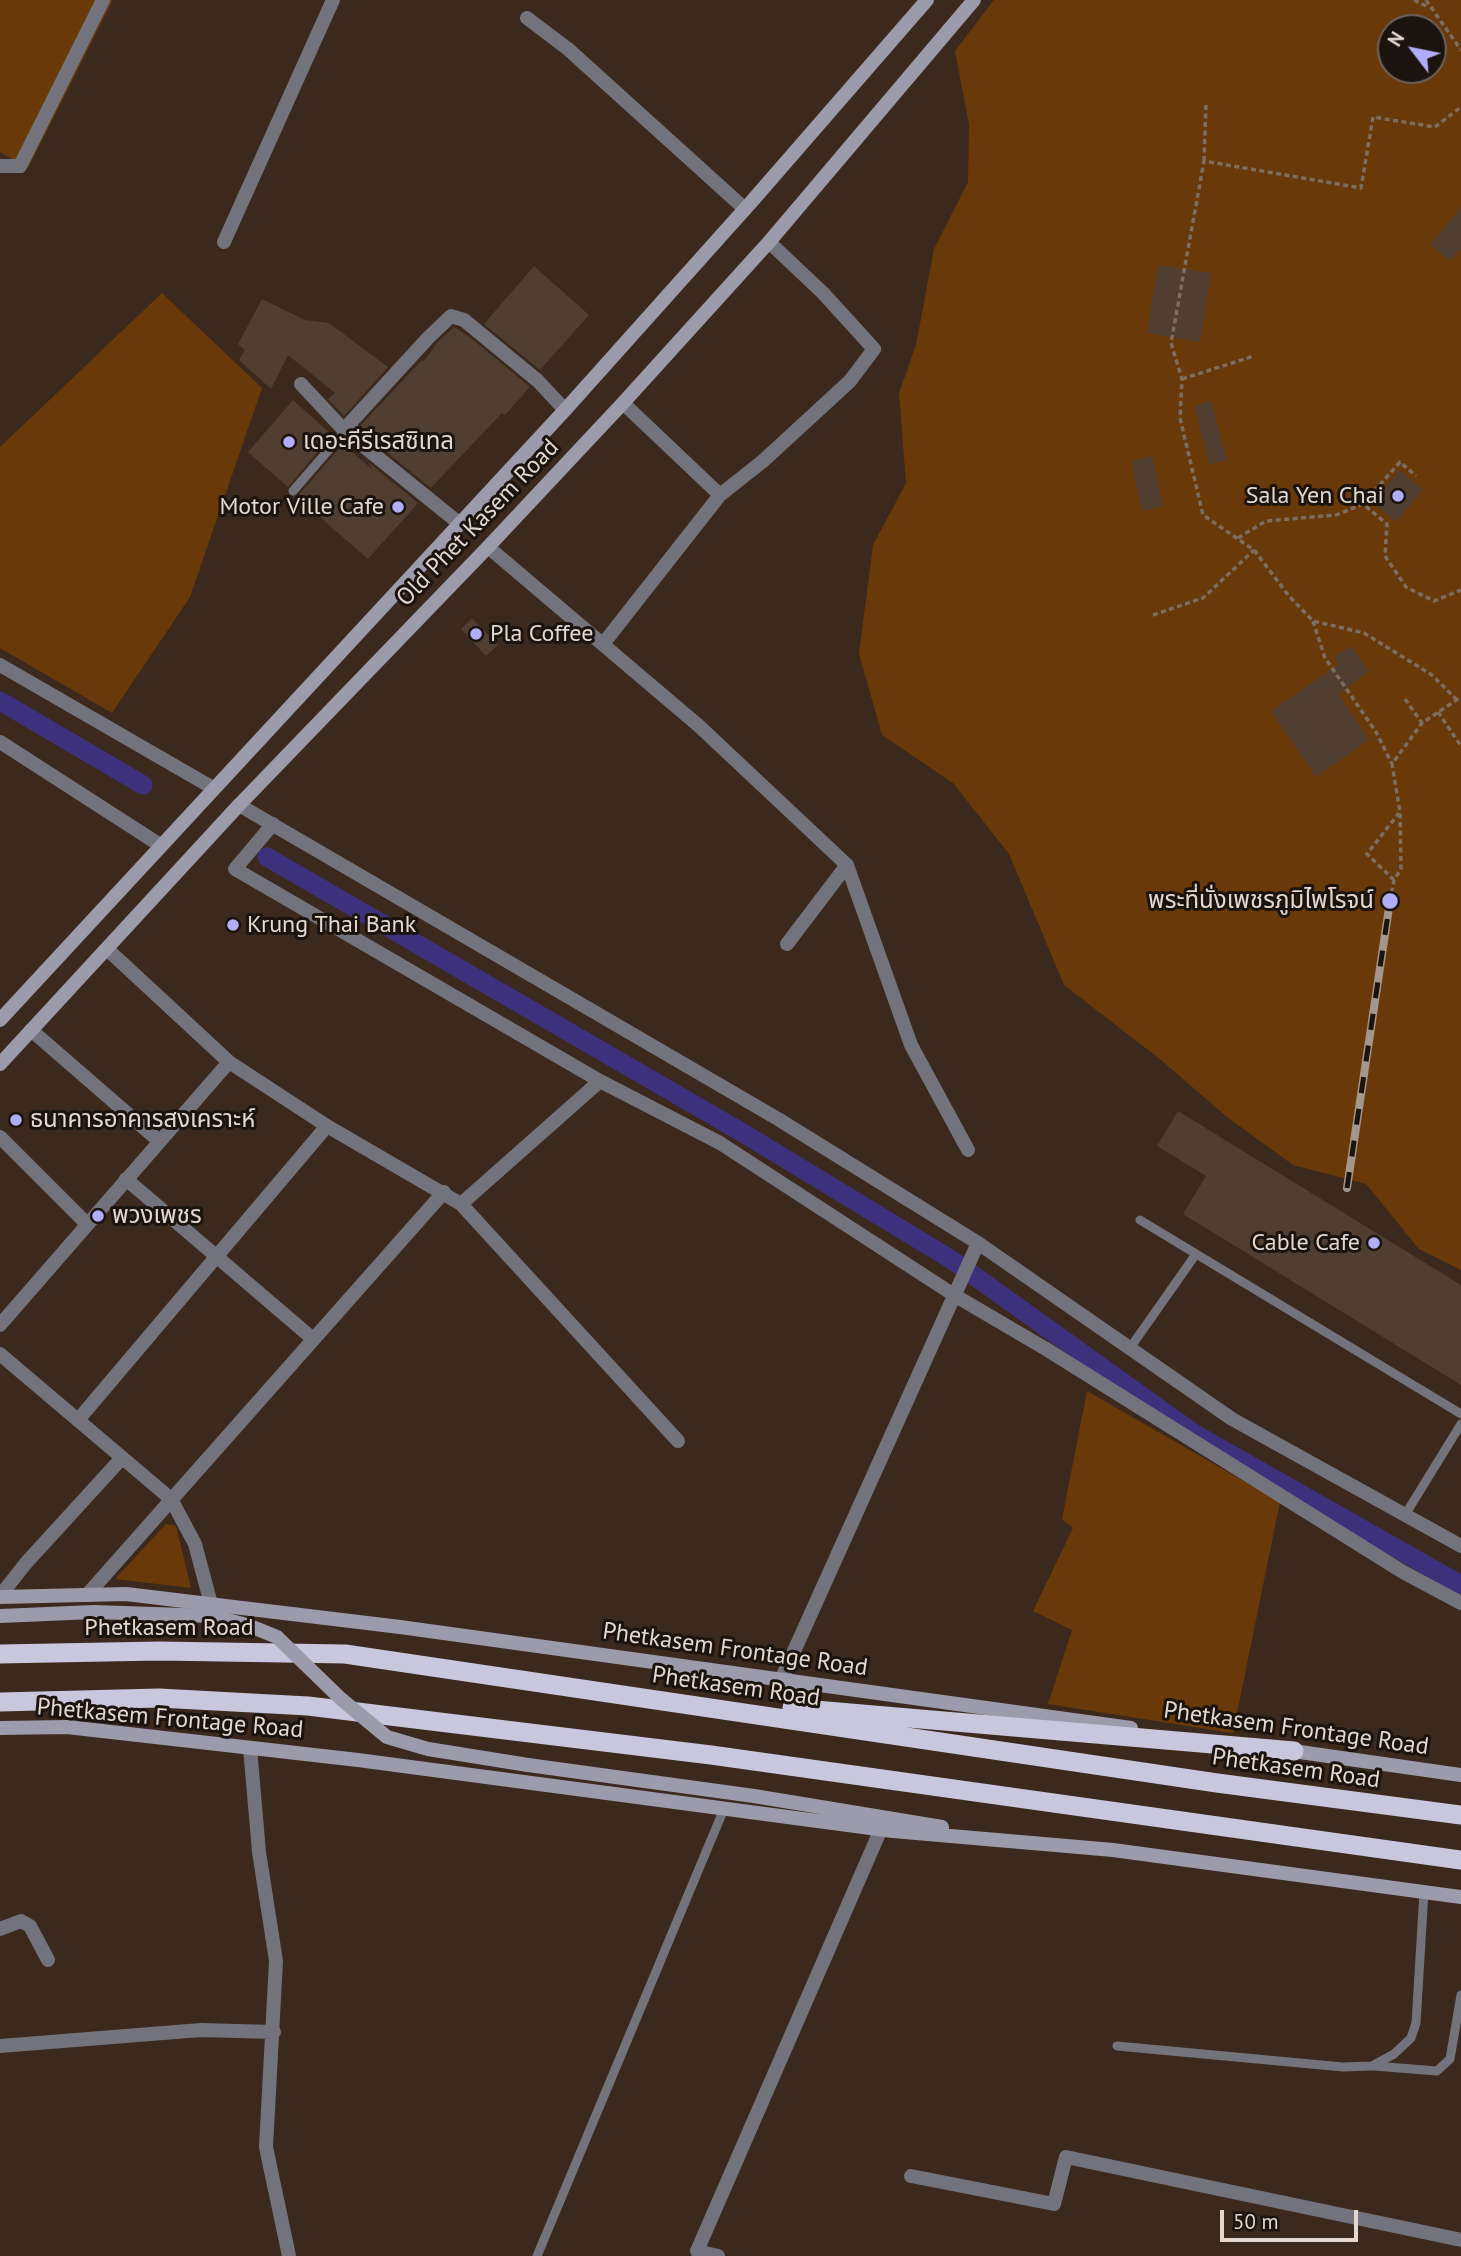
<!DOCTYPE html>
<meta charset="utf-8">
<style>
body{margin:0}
#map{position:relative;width:1461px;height:2256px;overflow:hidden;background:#3a291c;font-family:"PT Sans",sans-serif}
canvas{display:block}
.north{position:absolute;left:1377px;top:14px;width:70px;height:70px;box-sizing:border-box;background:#1b140e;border:2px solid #6b625b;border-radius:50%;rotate:302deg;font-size:19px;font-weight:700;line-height:28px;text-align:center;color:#e3d7cf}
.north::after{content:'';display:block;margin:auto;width:24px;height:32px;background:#b1adfa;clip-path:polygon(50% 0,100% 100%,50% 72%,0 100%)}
.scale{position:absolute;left:1220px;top:2210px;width:138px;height:32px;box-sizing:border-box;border:4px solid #e3d7cf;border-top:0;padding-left:9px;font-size:21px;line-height:24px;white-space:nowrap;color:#e3d7cf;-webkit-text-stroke:5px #1b140e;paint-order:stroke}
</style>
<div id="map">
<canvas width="1461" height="2256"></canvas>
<div class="north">N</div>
<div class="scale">50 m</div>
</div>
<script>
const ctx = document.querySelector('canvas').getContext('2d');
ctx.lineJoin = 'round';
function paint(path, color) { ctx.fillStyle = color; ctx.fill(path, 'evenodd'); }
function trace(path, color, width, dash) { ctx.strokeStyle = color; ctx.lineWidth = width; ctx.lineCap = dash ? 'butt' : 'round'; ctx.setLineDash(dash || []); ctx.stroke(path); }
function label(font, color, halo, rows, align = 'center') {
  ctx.font = font + ' "PT Sans","Noto Sans Thai",sans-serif'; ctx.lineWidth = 6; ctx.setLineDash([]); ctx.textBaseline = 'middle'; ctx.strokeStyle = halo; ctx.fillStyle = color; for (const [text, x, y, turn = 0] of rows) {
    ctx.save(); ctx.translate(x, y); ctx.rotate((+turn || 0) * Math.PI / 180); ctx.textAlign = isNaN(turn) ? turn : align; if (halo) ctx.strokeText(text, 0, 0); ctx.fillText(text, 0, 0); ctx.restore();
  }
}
paint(new Path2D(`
 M0,0H113L28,168L0,152Z
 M994,0H1461V1270L1419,1249L1366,1184L1293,1165L1227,1117L1161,1060L1064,985L1009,854L953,783L882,735L859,654L873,545L906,483L899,393L916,345L934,249L968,182L969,124L955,51ZM1391,28H1433V70H1391Z
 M162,293L262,388L190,597L112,713L0,648V447Z
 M1087,1391L1280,1502L1233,1733L1048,1704L1072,1630L1033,1611L1073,1528L1062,1519Z
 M166,1524L176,1526L191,1588L115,1579Z`), '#6a3909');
trace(new Path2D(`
 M0,701L143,785
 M267,857L743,1133L952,1260L1195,1434L1461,1585`), '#3d317d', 19);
paint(new Path2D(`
 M1461,207V248L1450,261L1430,245Z
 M1158,265L1211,273L1200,342L1147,333Z
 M534,266L589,315L540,370L484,324Z
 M262,299L305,320L329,323L388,367L344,416L328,399L335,393L288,355L271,389L239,360L245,350L238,344Z
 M454,327L471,338L530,387L505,415L502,413L431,488L368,437L361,425L422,360L424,361L437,343Z
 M293,400L332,435L288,487L248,452Z
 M1211,401L1227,460L1210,465L1194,406Z
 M343,444L373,470L368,462L418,503L368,559L297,497Z
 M1152,456L1163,506L1142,511L1131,461Z
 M1400,470L1423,490L1396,522L1372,502Z
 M472,618L498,645L486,656L461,629Z
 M1351,646L1369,671L1338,694L1369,740L1316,777L1271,711L1339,664L1334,657Z
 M1178,1111L1461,1285V1385L1183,1214L1206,1176L1157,1146Z`), '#503e30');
trace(new Path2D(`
 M1414,0L1428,7
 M1426,0L1461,50
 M1204,161L1206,104
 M1182,379L1254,356
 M1363,504L1400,462L1416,476
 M1238,538L1266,521L1336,515L1363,504L1387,524L1385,556L1406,587L1434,601L1461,590
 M1153,615L1203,598L1254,550
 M1313,621L1325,658L1376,732L1392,764
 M1405,699L1422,723
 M1457,700L1432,675L1364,633L1313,621L1289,596L1254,550L1203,515L1180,418L1182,379L1171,343L1204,161L1361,188L1373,117L1435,127L1461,107
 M1438,712L1461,746
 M1394,880L1367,854L1399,813
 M1390,901L1394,880L1401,869L1400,812L1392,764L1422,723L1461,697`), '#7d6e63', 3.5, [5, 3.5]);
trace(new Path2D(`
 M293,491L346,430
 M1140,1220L1461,1414
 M1130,1348L1196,1254
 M1405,1515L1461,1424
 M1117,2046L1343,2067L1372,2066L1394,2054L1411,2038L1416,2023L1424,1892
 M1374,2066L1437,2071L1450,2059L1461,1995
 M537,2256L724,1809`), '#73737d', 9);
trace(new Path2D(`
 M527,18L568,49L745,209
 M0,166H20L103,0
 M224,242L333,0
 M301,384L342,428L353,433
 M623,403L720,495
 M460,524L361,444L353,433L350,423L428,338L451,316L464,320L538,381L565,410
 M488,547L699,726L847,865L911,1045L968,1150
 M603,644L720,495L763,461L850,381L874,349L823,293L769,242
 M0,742L160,845
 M239,805L778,1119L978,1243L1232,1419L1461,1546
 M273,824L235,869L600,1081L720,1143L954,1295L1046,1349L1403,1572L1461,1603
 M787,944L847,865
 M107,949L229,1062L327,1126L461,1204L600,1081
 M31,1030L159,1141
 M0,1137L87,1224
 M126,1179L313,1339
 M461,1204L678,1441
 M0,1325L229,1062
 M0,1354L171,1499L195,1544L211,1604
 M78,1420L327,1126
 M87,1595L444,1192
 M0,1596L26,1563L121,1459
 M781,1680L978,1243
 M250,1748L259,1852L276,1961L266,2147L289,2256
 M0,1929L21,1921L30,1926L48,1960
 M0,2046L201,2030L274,2032
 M911,2176L1054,2204L1066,2157L1461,2240
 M718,2256L697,2251L881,1829`), '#73737d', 14);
trace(new Path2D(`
 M0,665L213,788`), '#73737d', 14);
trace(new Path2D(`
 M0,1020L565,410L753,200L927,0
 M0,1064L239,805L488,547L623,403L769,242L974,0
 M0,1597L126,1594L400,1627L1131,1728
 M0,1616L94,1612
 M0,1728L67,1727L358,1760L893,1831L1113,1850L1461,1897
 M1286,1750L1461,1775
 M528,1765L754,1796L942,1827`), '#9b9bab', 14);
trace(new Path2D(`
 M0,1654L159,1651L345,1654L1217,1783L1461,1815
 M0,1702L159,1698L308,1706L711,1755L1461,1860
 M792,1708L1294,1751`), '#c8c7de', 19);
const rail = new Path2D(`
 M1347,1188L1390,901`);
trace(rail, '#a3968c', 8);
trace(rail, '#1b140e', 5, [16]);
trace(new Path2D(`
 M94,1612L213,1616L250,1626L277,1637L341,1699L387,1737L428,1749L528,1765`), '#9b9bab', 14);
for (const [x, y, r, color] of [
 [289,442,7,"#b1adfa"],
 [1398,496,7,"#b1adfa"],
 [398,507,7,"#b1adfa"],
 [476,634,7,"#b1adfa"],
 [1390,901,9,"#b1adfa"],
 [233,925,7,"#b1adfa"],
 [16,1120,7,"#b1adfa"],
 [98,1216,7,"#b1adfa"],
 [1374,1243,7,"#b1adfa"]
]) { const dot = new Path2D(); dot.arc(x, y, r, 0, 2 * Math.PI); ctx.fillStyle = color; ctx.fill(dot); trace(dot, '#1b140e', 2.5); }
label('24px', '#e3d7cf', '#1b140e', [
 ["เดอะคีรีเรสซิเทล",303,442],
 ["Sala Yen Chai",1384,496,"right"],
 ["Motor Ville Cafe",384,507,"right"],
 ["Pla Coffee",490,634],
 ["พระที่นั่งเพชรภูมิไพโรจน์",1374,901,"right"],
 ["Krung Thai Bank",247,925],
 ["ธนาคารอาคารสงเคราะห์",30,1120],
 ["พวงเพชร",112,1216],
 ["Cable Cafe",1360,1243,"right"]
], 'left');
label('24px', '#e3d7cf', '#1b140e', [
 ["Old Phet Kasem Road",478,523,-46],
 ["Phetkasem Road",169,1628],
 ["Phetkasem Frontage Road",735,1650,8],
 ["Phetkasem Road",736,1687,8],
 ["Phetkasem Frontage Road",170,1719,5],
 ["Phetkasem Frontage Road",1296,1729,8],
 ["Phetkasem Road",1296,1769,8]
]);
</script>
